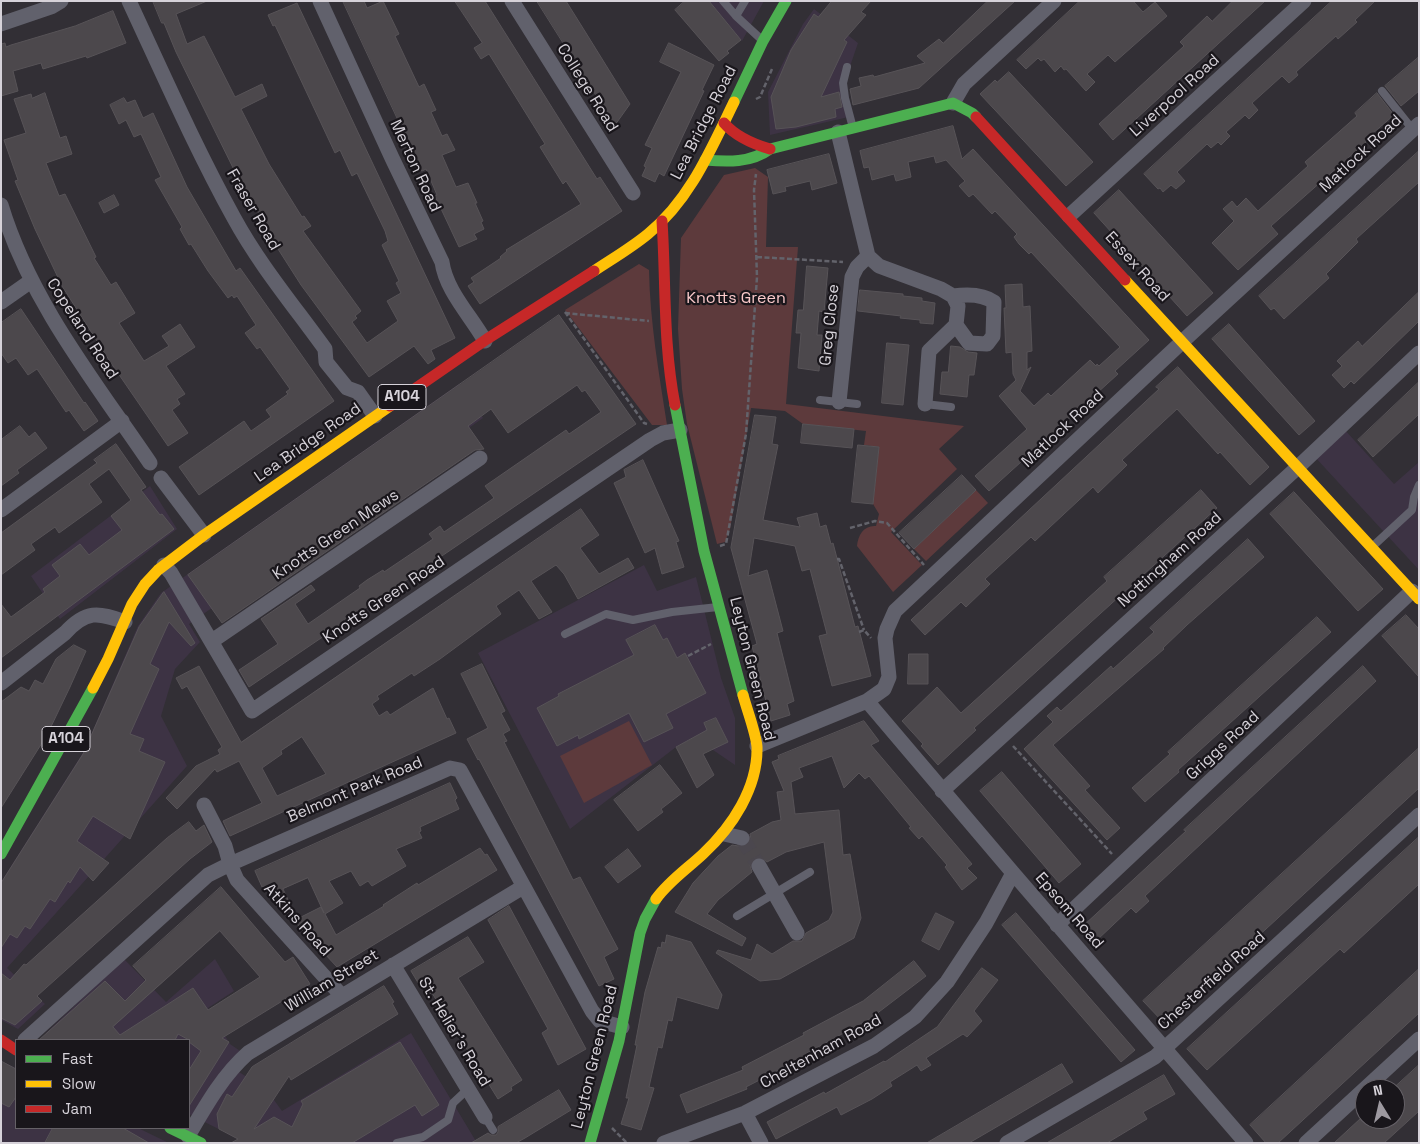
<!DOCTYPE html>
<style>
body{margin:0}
#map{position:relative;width:1420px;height:1144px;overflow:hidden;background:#322f35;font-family:"Space Grotesk",sans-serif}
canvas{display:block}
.frame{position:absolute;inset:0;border:2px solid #d6d2d9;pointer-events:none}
.legend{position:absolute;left:15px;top:1039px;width:175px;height:90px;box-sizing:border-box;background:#19161b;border:1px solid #656167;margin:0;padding:6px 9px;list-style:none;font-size:15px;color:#d6d2d9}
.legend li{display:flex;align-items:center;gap:10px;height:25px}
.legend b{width:25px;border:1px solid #656167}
.north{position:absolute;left:1355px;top:1079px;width:50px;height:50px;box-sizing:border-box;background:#19161b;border:1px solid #656167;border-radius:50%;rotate:351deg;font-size:14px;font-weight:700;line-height:20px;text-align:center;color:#d6d2d9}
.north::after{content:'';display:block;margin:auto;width:18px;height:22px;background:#9d99a0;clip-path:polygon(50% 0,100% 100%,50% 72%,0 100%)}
</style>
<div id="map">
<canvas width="1420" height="1144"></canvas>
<div class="frame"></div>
<ul class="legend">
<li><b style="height:6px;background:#4caf50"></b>Fast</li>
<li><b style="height:6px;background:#ffc107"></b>Slow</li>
<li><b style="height:6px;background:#c62828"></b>Jam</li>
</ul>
<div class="north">N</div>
</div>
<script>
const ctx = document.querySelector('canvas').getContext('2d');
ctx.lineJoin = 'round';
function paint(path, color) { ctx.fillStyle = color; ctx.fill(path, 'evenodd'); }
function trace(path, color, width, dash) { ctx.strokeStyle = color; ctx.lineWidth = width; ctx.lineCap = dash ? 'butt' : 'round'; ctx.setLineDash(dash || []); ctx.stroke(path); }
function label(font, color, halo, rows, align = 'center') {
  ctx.font = font + ' "Space Grotesk",sans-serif'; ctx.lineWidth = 4.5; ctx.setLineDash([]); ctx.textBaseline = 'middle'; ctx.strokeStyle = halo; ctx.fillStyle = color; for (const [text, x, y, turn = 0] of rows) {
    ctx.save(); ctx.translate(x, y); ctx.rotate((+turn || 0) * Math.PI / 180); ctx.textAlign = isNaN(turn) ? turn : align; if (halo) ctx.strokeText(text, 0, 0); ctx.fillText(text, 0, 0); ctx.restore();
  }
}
paint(new Path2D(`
 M709,1H764L742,41Z
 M814,9L858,43L845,81L853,116L770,135L768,92L803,24Z
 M459,384L483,418L189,624L200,642L175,669L161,716L187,766L7,968L45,1004L18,1029L1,1020V882L84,751L138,626L161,593Z
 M1344,429L1394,484L1419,462V570L1314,456Z
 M150,486L177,529L60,619L31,576Z
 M644,565L657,591L696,577L721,678L735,718V765L694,737L676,747L570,829L478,653Z
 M124,959L166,1002L215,959L234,991L208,1008L230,1044L249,1057L239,1072L276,1095L274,1100L282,1111L411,1033L477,1143H246L189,1114V1040H47L46,1033Z
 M1,1061L16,1068V1128H138L169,1143H1Z`), '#3d3344');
paint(new Path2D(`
 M755,168L768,177L766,247H798L786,404L964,426L939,449L957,469L891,532L922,565L893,592L857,546C858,535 864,525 876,526L879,514L873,504L879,447L864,445L866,431L803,424L785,411L751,408L730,529L725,542L717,544L687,424L682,389L678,329L681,238L724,175Z
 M639,264L649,270C650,323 659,373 667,425H652L565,310Z
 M976,490L988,503L926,561L914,549Z
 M629,721L652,765L584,803L560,756Z`), '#5d3a3c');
const building = new Path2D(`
 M153,1H207L176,14L187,44L204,36L235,97L262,84L267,96L241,109L269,164L302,217L304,216L311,226L303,231L361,311L355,316L357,318L352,322L367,343L398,321L387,301L401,293L396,283L399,281L382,245L388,241L385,231L357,173L352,176L340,150L335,153L275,25L273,26L268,15L297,3L455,338L431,350L435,359L428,364L414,346L369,377L301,285L271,238L273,237L241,184L176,52L164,23H162Z
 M343,1H364L367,8L383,1L399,34L395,36L419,87L424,84L436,110L431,112L442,136L447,134L455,150L442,155L456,187L468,183L477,203H475L483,221L481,222L484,229L474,234L477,239L459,247L435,196L437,195L426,169L422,171Z
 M455,1H485L597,179L600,177L622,211L480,304L468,286L474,282L471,278L501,258L500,257L507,251L506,250L581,204L566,181L563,184L540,147L545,144L489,54L481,59L474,48L482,43Z
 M537,1H566L586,33L630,104L615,125Z
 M685,1H709L741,40L727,51L729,53L719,61L675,10Z
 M832,1H871L861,12L866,15L844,40L847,42L821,97L839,92L842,107L835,109L836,117L796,127L776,129L771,97L791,50L814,14L818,17Z
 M988,1H1015L919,88L853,105L850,89L861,86L859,78L873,75L874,77L925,63L917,56L939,39L943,43Z
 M1080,1H1133L1143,12L1155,2L1167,16L1115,62L1108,55L1087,74L1095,82L1086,91L1066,69L1064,70L1061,66L1055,72L1044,59L1041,61L1038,58L1026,69L1017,60Z
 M1233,1H1265L1113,140L1099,124L1184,46L1180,42L1207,16L1212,21Z
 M1332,1H1375L1355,20L1357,22L1338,39L1336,36L1296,72L1298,75L1289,83L1282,76L1252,103L1258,110L1249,119L1245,115L1226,132L1230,136L1221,145L1218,142L1211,148L1207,144L1177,172L1185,181L1176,189L1171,185L1163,192L1160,188L1158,189L1144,174Z
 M113,11L126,43L87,58L86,56L43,69L41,63L13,71L18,91L1,96V44L5,43L6,47L11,45L75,26Z
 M669,43L714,65L702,90L704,91L664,176L659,173L655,182L642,176L646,167L644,166L652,148L645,145L681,72L660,62Z
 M1419,57V91L1401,106L1385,86Z
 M1009,72L1093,162L1066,186L980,94L995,80L997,82Z
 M45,93L60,138L66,136L72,154L46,163L59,196L65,194L96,257L94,258L111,285L116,282L135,313L119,323L144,361L169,346L162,336L180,324L195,347L166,366L185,394L177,399L180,404L172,410L188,433L168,446L111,363L62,286L35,229L15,181L18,180L4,140L26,133L14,99L31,94L32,98Z
 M1377,93L1394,115L1365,140L1366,142L1271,226L1278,234L1238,270L1212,243L1234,221L1223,209L1232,201L1237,207L1246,198L1258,211L1308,166L1305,162L1357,116L1355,113Z
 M124,98L127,103L135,100L143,118L153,113L187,187L236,271L240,268L334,401L199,495L179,467L244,421L251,431L271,417L266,410L288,394L286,392L290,389L260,347L257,349L245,333L256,325L254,322L237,296L234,298L232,295L228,298L208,271L191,244L189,245L180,229L182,227L155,180L161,177L141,134L134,137L126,120L119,124L110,105Z
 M953,126L962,159L973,149L1149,340L1115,371L1118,374L989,491L975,476L1027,429L999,396L1016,380L1013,374L1012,352L1006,353L1004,308H1006L1005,285L1022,284L1023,307L1030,306L1032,351L1027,352V370L1031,367L1020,391L1034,406L1048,393L1051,396L1090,360L1096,366L1097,364L1099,366L1120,347L1043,265L1031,252L1029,254L1019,244L1014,237L1017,234L995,211L992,214L973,194L969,197L959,186L965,181L946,160L936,163L934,156L908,162L911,177L896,181L894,174L872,180L869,167L864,168L860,151Z
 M1419,151V182L1356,239L1358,242L1326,274L1329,278L1284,319L1274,308L1271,310L1259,296Z
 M829,154L837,183L812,190L810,181L785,187L786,191L773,194L767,170Z
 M1119,190L1213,293L1187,316L1094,213Z
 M114,195L119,205L104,213L99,203Z
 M807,266L828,268L824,312L819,311L817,335H822L819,371L798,368L801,333H796L798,310H803Z
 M860,290L903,294V296L922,298V301L935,303L933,324L920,323V320L900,318L901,316L858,311Z
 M1419,292V321L1354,384L1351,381L1344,388L1332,375L1342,366L1337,361L1358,341L1362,346Z
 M21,309L84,403L85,402L98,421L84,431L69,410L66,412L37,369L28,375L16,358L8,363L1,353V323Z
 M559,315L636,424L249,687L239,670L278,644L261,619L311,585L315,590L295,604L308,624L360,588L359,586L367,580L383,570L384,572L433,539L429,534L440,526L444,532L494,498L485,486L566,430L569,434L601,412L585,390L582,392L577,385L508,433L491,409L468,426L484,449L475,450L222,623L188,575Z
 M1229,324L1315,421L1299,435L1212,339Z
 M887,343L909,345L903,405L882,403Z
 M951,346L960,347L968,352L977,353L974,375H969L967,397L940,394L942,372H948Z
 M1178,367L1269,467L1250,485L1220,452L1218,454L1177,409L1122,460L1127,465L1098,493L1093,487L1035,541L1031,537L985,579L990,584L966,607L961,602L925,635L911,620L1159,389L1156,387Z
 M1419,382V414L1373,457L1358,440Z
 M755,415L776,417L772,444L778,445L763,520L800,527L797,518L817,513L820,527L826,525L831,544L833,543L855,627L858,626L871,676L832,686L819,636L827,634L810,569L802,571L795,546L754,538L748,576L767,570L783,631L777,633L794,701L787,704L790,715L771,721L752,646L757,644L731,548Z
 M803,424L854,429L852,448L801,443Z
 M20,426L29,437L35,432L47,448L17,470L19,473L1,486V440Z
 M116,444L146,487L141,490L160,515L162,514L174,529L1,658V604L11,617L45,592L43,589L60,576L52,565L80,544L89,555L122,530L111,516L131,500L109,469L89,484L102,502L59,533L55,527L31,544L35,550L1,575V533L97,463L94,460Z
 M858,445L879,447L873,504L852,502Z
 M643,460L679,541L676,542L684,567L662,574L655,548L645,553L614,483L626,477L624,470Z
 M962,475L976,490L914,549L899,533Z
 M1201,490L1217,508L974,728L976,730L938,765L921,746L923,744L902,721L937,687L961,713L1107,581L1104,577Z
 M1294,492L1383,589L1358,611L1270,514Z
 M581,509L599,535L580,548L599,574L628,558L634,568L578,599L564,574L556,565L531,581L552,612L539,619L519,590L496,606L501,614L440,659L414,676L412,673L377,696L379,699L372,704L379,716L387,711L390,715L433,688L447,719L449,718L456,733L230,836L223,821L262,803L239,761L217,772L215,769L177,809L166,798L196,766L220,754L218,750L222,747L187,686L182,689L176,678L199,666L241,742ZM302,737L326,774L277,796L262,768L282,754L281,751Z
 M1248,539L1264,557L1187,625L1163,648L1164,649L1053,745L1090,786L1085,790L1120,828L1107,840L1024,749L1053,722L1047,716L1057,707L1061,711L1111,666L1113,669L1154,632L1150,628Z
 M164,592L195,643L191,646L169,622L150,664L159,669L130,734L144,739L139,751L165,762L130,839L93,816L77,841L109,863L93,881L80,867L70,883L68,881L55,902L50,899L30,929L25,926L17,938L10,934L1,948V883L83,754L139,627Z
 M1406,615L1419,629V677L1382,636Z
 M1317,617L1331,632L1178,770L1179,772L1145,802L1132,788L1170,754L1168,752Z
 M655,625L663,640L667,638L677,658L685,653L706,693L666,714L673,728L644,742L629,713L579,739L578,735L557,746L537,708L559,696L558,694L634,655L626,640Z
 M74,645L86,651L70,687L47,735L1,808V702L21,687L29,691L35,680L43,684L56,659Z
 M909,654H928V684H908Z
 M482,664L505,711L501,713L510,730L503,734L507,741L504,742L573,880L580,877L618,949L604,957L614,979L599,986L479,759L478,760L467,739L488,728L461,674Z
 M1363,666L1376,681L1145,896L1149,901L1136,913L1131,908L1096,941L1083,926L1186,831L1184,830Z
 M716,718L728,742L703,754L714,775L697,788L676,747L707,730L704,723Z
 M864,721L879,741L871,745L972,864L967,868L977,878L962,890L945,867L947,865L922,836L919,839L909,828L911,827L869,776L865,779L859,773L844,788L832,756L799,768L803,777L791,782L795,814L839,810L843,855L850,854L861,918L854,938L780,979L760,981L716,953L718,950L751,960L757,944L772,954L793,941H802L806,933L829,920L833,912L824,842L786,852L767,862L760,857L754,858L750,865L752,872L718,900L707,914L746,938L742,946L675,912L693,883L718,856L732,845L745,847L751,840L750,834L772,822L781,820L777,792L784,791L772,762L779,759L778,756Z
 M1419,748V788L1164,1023L1143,1001Z
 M660,765L682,793L661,809L663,812L638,831L614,800Z
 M1002,772L1081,864L1059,883L980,791Z
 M450,783L457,798L455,800L459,809L420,827L421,831L419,832L422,838L396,849L406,866L372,886L368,881L360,886L351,871L329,881L343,903L325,914L336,935L384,906L383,905L417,883L418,885L480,848L485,855L487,854L497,870L337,967L269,894L265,886L262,887L255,871ZM308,878L324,913L321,907L297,919L283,889Z
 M189,822L196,831L204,825L212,842L190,859L37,996L42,1001L15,1025L1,1018V973L10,980L24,964L26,965L167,838Z
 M1419,837V884L1344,953L1340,949L1207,1070L1187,1049Z
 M628,849L641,866L618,883L605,867Z
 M221,887L285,962L293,957L310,984L222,1038L229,1042L189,1106V1070L201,1051L189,1042V1040L178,1034L175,1040H39L105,981L125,1001L146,980L133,966ZM220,931L260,977L208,1010L193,988L120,1035L113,1027Z
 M509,906L586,1049L558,1065L542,1033L548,1029L488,920Z
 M936,913L954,922L939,950L922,941Z
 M1016,913L1135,1050L1121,1062L1002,925Z
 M667,935L691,942L722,995L718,1009L677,997L672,1021L668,1020L662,1048L658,1047L649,1087L654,1088L641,1130L621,1124L629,1098H626L637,1045H635L645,992L658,947L661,948L662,942L665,943Z
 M468,937L484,962L458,978L522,1080L511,1087L512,1090L498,1099L432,993L429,995L423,985L420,986L411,971Z
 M914,961L926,976L871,1018L807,1053L808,1055L746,1087L747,1089L687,1113L680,1095L743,1070L742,1067L804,1035L803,1033L863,1001Z
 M982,968L998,980L974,1011L982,1021L967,1037L963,1034L926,1058L931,1065L921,1071L917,1065L890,1082L892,1086L872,1099L841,1115L837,1107L776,1139L767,1122L824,1092L825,1094L884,1061L885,1062L937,1027Z
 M1419,969V1013L1278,1143H1266L1250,1125Z
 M384,986L394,1002L392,1003L398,1014L291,1080L289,1076L254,1129L274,1117L292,1127L303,1104L301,1101L400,1042L439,1105L422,1116L415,1105L352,1143H231L238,1139L219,1129L217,1114L227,1094L232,1097L252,1067Z
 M1,1061L16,1069V1097L9,1107L1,1103Z
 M1062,1064L1073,1082L1017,1115L969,1143H927Z
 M1419,1065V1111L1384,1143H1334L1361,1118L1395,1119V1087Z
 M1164,1075L1175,1094L1143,1112L1147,1119L1107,1143H1047Z
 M559,1090L571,1110L525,1138L516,1143H471L488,1133L491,1135H496L498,1132V1127Z
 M53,1128H123L149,1143H45Z`);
paint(building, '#4c484c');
trace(building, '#575357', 1);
trace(new Path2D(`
 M742,838L759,866`), '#4b474e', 15, [15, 8]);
trace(new Path2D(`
 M756,99L760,97L772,69
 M757,257L843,262
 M565,312L644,423L647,424
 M565,313L649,321
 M850,528L875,521L887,523L924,565
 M720,546L726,544L746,434L757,277L754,190L756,174
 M837,559H839L864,630
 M859,632L864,630L871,638
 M688,656L711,644
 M1013,746L1112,854
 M612,1128L627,1143`), '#63636b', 2.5, [5, 2.5]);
trace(new Path2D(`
 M723,1L736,16L762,40
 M736,16L745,1
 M847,67L843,83L845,98L853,128
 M1382,91L1413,130
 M820,400L857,404
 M925,404L951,407
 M1373,546L1412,510L1414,497L1419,485
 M565,634L606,614L633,620L672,612L718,607
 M737,916L810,872
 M485,1117L493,1130
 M397,1143L423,1137L448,1120L453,1103L468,1089`), '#61616c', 8);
trace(new Path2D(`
 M129,1C163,74 195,147 234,218C259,264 294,306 325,349L326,362L347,388L358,392L375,416
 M320,1L392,158L442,262C446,291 471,316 485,341
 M512,1L633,193
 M1,24L51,7L61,1
 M953,103L964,84L1054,1
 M838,132L868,256L879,266L941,289L953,296L958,306L956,325L929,351L925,404
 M1,205C30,301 95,382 150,463
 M1069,216L1304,1
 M953,296C967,294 983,294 994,302L993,336L987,344L969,343L956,325
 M1,302L31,281
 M839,402L852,277L857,267L868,256
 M161,478L204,535
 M1,510L122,421
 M164,565L171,573L252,711L650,440L663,433L680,430
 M212,641L480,458
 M1,683L65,633C86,610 98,612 125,622
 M867,701L1013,873L1246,1143
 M757,746L867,701L884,689L889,677L885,638L887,629L895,611L1183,341L1419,124
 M942,791L1298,467L1419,353
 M204,805L225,846L230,864L237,880L342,996
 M724,834L742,838
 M759,866L797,933
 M1057,925L1412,591
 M393,965L485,1117
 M25,1040L208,875L230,864L450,768L460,770L592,1011L600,1021L622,1027
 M745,1113L761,1143
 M188,1136C205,1107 222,1076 248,1053L523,887
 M664,1143L745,1113L874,1046L915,1017L947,982L986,923L1013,873
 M1007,1143L1155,1057L1419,815
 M1306,1143L1419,1039`), '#61616c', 15);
trace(new Path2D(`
 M734,102L763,41L786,1
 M705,160C727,162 751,163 770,149L953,103L972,113L976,117
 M675,405L704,551L743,695
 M1,854L93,688
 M170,1128L201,1143
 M590,1143L619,1041L640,933L645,919L656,899`), '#4caf50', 11);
trace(new Path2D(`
 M594,271C612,259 631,248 648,234C690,200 711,149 734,102
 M1125,280L1419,599
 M93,688L108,659L132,604L145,584L158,570L204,535L390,406
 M656,899C669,881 687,869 703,854C732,827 758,788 757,747C756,733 747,710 743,695`), '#ffc107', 11);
trace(new Path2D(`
 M976,117L1125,280
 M724,123C736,137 753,144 770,149
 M662,221C666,282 663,344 675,405
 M390,406L487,339L594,271
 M1,1040L16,1050`), '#c62828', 11);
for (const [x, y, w] of [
 [402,397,48],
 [66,739,48]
]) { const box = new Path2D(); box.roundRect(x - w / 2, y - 12.5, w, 25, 4); ctx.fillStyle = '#19161b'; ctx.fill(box); trace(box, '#d6d2d9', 1); }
label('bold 15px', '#d6d2d9', null, [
 ["A104",402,397],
 ["A104",66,739]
]);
label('16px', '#d6d2d9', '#19161b', [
 ["College Road",587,88,58],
 ["Liverpool Road",1175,96,-42],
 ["Lea Bridge Road",704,123,-63],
 ["Matlock Road",1361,154,-43],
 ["Merton Road",415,166,65],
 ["Fraser Road",253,210,60],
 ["Essex Road",1137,267,48],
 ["Greg Close",830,325,-84],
 ["Copeland Road",82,329,57],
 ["Matlock Road",1063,429,-43],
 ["Lea Bridge Road",308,443,-35],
 ["Knotts Green Mews",336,535,-34],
 ["Nottingham Road",1170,560,-42],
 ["Knotts Green Road",384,600,-34],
 ["Leyton Green Road",752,669,76],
 ["Griggs Road",1223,746,-43],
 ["Belmont Park Road",355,790,-23],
 ["Epsom Road",1069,911,49],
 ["Atkins Road",297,920,48],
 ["William Street",332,981,-31],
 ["Chesterfield Road",1212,981,-42],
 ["St. Helier's Road",454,1032,59],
 ["Cheltenham Road",821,1052,-29],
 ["Leyton Green Road",595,1057,-76]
]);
label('16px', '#fac9ca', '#19161b', [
 ["Knotts Green",736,299]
]);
</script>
